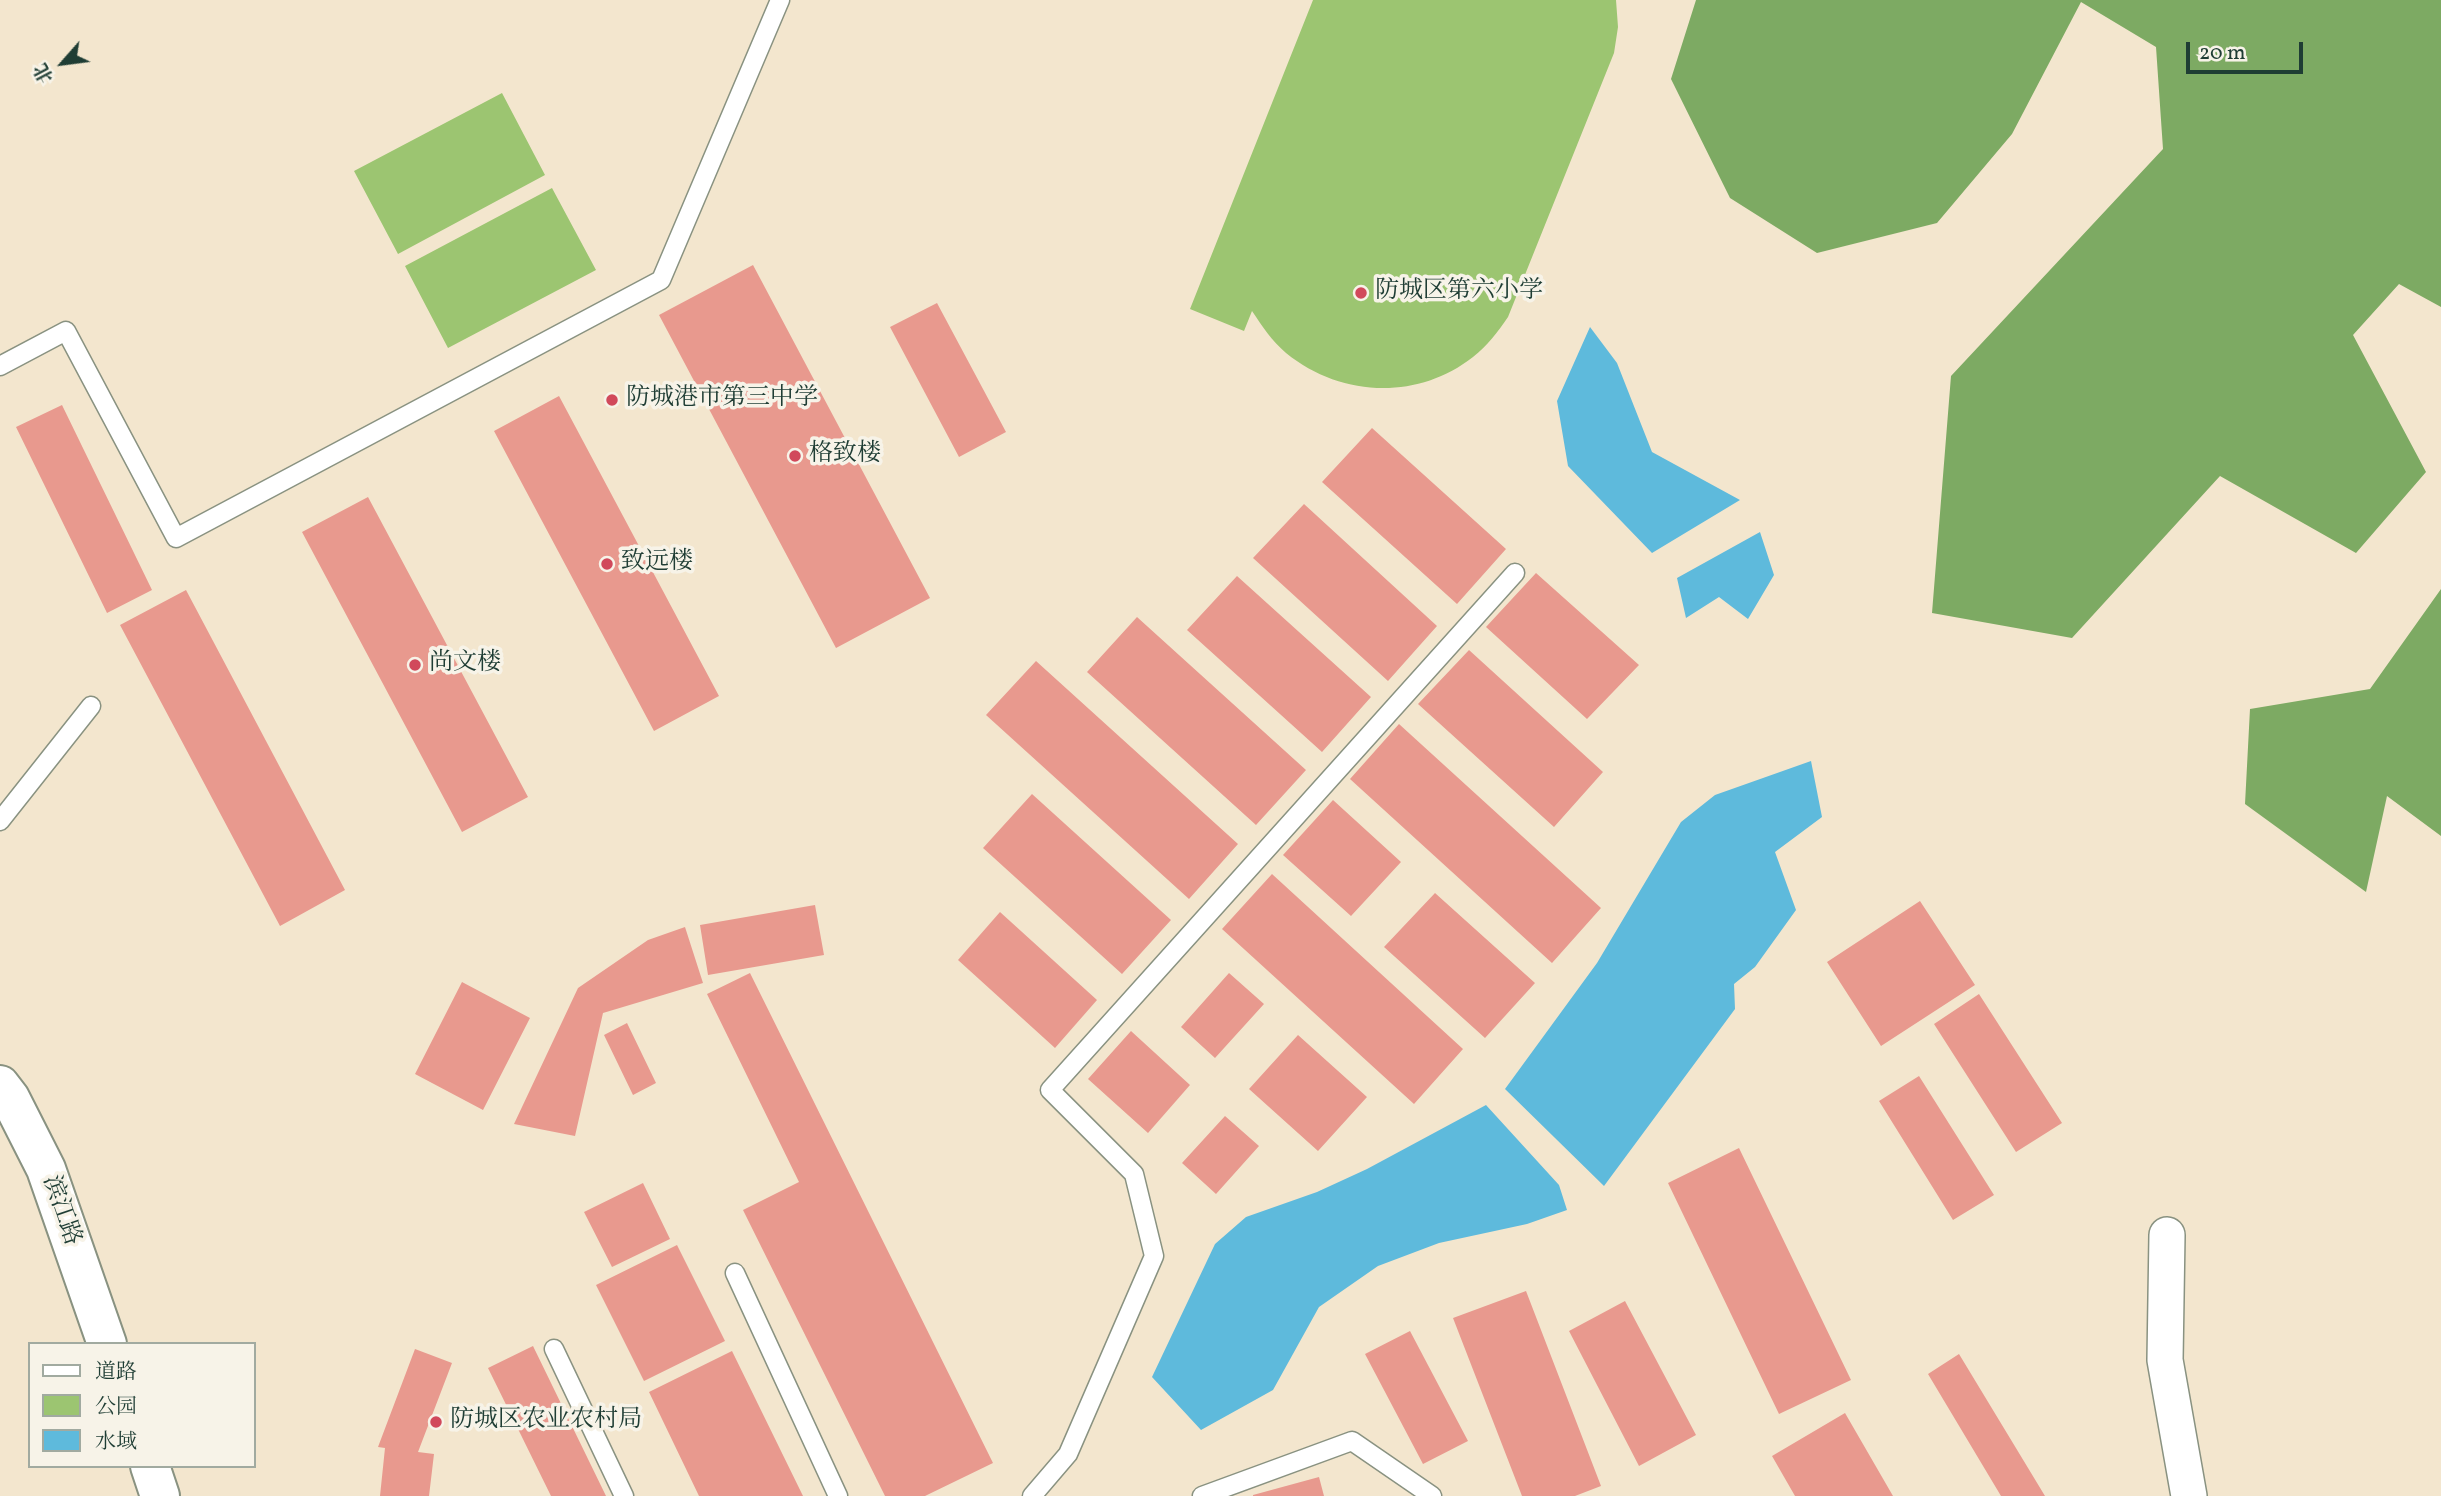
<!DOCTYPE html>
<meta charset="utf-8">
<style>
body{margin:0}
#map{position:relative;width:2441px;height:1496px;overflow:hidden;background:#f3e6ce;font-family:Vollkorn,"Noto Serif SC",serif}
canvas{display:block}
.legend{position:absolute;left:28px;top:1342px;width:228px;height:126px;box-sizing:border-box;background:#f7f3e8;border:2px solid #a1aaa0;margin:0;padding:9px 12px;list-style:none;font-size:21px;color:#1f3d34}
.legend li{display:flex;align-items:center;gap:14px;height:35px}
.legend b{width:35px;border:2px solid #a1aaa0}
.north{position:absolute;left:28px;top:28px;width:70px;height:70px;-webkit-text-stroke:5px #f7f3e8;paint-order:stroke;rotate:242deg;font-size:19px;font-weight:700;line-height:28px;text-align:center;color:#1f3d34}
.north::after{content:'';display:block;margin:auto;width:24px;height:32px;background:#1f3d34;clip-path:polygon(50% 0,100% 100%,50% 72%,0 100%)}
.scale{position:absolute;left:2186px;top:42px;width:117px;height:32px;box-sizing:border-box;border:4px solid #1f3d34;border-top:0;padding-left:9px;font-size:21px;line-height:24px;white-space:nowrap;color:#1f3d34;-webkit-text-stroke:5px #f7f3e8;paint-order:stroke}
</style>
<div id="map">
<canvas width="2441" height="1496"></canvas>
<ul class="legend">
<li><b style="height:9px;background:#fff"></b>道路</li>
<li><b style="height:19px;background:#9cc571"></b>公园</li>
<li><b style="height:19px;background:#5ebadc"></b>水域</li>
</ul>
<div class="north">北</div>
<div class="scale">20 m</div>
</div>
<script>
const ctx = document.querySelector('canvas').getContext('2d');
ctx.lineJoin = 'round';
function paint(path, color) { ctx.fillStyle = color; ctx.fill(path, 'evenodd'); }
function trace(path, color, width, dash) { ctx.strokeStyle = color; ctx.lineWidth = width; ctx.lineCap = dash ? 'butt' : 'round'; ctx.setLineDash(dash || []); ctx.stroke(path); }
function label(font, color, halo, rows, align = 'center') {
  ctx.font = font + ' Vollkorn,"Noto Serif SC",serif'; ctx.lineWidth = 7; ctx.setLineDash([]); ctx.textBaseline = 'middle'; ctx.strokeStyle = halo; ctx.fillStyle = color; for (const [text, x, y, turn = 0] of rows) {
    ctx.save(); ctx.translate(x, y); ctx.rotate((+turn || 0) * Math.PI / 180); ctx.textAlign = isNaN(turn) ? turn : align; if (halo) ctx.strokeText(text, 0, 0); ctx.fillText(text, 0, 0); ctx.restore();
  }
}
paint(new Path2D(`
 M1313,0H1616L1618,27L1614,53L1508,317C1498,332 1487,346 1473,357C1417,401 1340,397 1286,353C1272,341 1262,326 1252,311L1244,331L1190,309Z
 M502,93L545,175L398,254L354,171Z
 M552,188L596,270L448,348L405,266Z`), '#9cc571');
paint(new Path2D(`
 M1696,0H2441V307L2399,284L2353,335L2426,472L2356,553L2220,476L2072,638L1932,613L1951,376L2163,149L2156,47L2081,2L2012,134L1937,223L1817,253L1730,198L1671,79Z
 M2441,589V836L2387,796L2366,892L2245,804L2250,709L2370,689Z`), '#7daa63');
paint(new Path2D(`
 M1590,327L1617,363L1652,452L1740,500L1652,553L1568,466L1557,401Z
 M1760,532L1774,575L1748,619L1719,597L1686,618L1677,578Z
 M1811,761L1822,817L1775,852L1796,910L1755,967L1734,984L1735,1009L1604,1186L1505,1089L1597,963L1681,822L1715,795Z
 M1486,1105L1559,1185L1567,1210L1527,1224L1439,1243L1378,1266L1319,1307L1273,1390L1201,1430L1152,1377L1215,1244L1246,1217L1317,1192L1367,1169Z`), '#5ebadc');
paint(new Path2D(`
 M753,265L930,598L836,648L659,315Z
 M937,303L1006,432L959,457L890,327Z
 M559,396L719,696L654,731L494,431Z
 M62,405L152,590L107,613L16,427Z
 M1372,428L1506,549L1457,604L1322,482Z
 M368,497L528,797L462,832L302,532Z
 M1304,504L1437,626L1388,681L1253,558Z
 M1536,573L1639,665L1587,719L1486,627Z
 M1237,576L1371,697L1322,752L1187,630Z
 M186,590L345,890L280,926L120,625Z
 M1137,617L1306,770L1256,825L1087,672Z
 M1469,650L1603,772L1554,827L1418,704Z
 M1036,661L1238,844L1189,899L986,715Z
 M1399,724L1601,908L1552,963L1350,779Z
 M1032,794L1171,920L1122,974L983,848Z
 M1333,800L1401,862L1351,916L1283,855Z
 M1272,874L1463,1049L1414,1104L1222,929Z
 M1435,893L1535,983L1485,1038L1384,947Z
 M1920,901L1975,985L1881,1046L1827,962Z
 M815,905L824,955L708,975L700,925Z
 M1000,912L1097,1000L1055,1048L958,960Z
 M685,927L703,983L603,1013L575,1136L514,1124L578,988L648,940Z
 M750,973L993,1463L925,1496H885L743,1210L799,1182L707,994Z
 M1229,973L1264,1004L1215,1058L1181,1027Z
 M462,982L530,1018L483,1110L415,1074Z
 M1979,994L2062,1123L2016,1152L1934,1024Z
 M627,1023L656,1083L633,1095L604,1035Z
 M1131,1031L1190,1085L1148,1133L1088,1079Z
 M1298,1035L1367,1097L1318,1151L1249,1089Z
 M1919,1076L1994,1195L1953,1220L1879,1101Z
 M1225,1116L1259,1146L1216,1194L1182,1163Z
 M1739,1148L1851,1380L1779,1414L1668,1183Z
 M643,1183L670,1239L612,1267L584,1212Z
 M677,1245L725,1341L644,1381L596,1285Z
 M1526,1291L1601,1486L1575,1496H1522L1453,1318Z
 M1625,1301L1696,1435L1639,1466L1569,1331Z
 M1410,1331L1468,1441L1423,1464L1365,1354Z
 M533,1346L606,1496H551L488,1368Z
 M415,1349L452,1363L418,1452L434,1454L429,1496H380L385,1448L378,1447Z
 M732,1351L803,1496H699L649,1392Z
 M1959,1354L2045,1496H2001L1928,1374Z
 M1845,1413L1893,1496H1795L1772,1456Z
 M1319,1477L1324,1496H1253V1495Z`), '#e8998e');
const service = new Path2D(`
 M0,366L66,331L176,538L661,280L780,0
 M0,821L91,706
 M735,1273L838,1496
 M554,1349L624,1496
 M1032,1496L1068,1454L1154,1256L1134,1174L1050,1090L1515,573
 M1202,1496L1352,1441L1432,1496`);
const minor = new Path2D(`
 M2167,1235L2165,1360L2189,1496`);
const tertiary = new Path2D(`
 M0,1085L10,1098L46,1169L107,1344
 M150,1466L160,1496`);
trace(service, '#899281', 21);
trace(minor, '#899281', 38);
trace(tertiary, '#899281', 42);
trace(service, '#fff', 18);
trace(minor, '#fff', 35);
trace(tertiary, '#fff', 38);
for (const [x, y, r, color] of [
 [1361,293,7,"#d1495b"],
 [612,400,7,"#d1495b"],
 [795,456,7,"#d1495b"],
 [607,564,7,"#d1495b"],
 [415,665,7,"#d1495b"],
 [436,1422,7,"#d1495b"]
]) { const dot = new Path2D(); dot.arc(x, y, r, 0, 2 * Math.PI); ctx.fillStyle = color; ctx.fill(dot); trace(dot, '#f7f3e8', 2.5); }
label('24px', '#1f3d34', '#f7f3e8', [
 ["防城区第六小学",1375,293],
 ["防城港市第三中学",626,400],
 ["格致楼",809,456],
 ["致远楼",621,564],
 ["尚文楼",429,665],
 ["防城区农业农村局",450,1422]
], 'left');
label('24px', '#1f3d34', '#f7f3e8', [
 ["滨江路",60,1211,71]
]);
</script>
